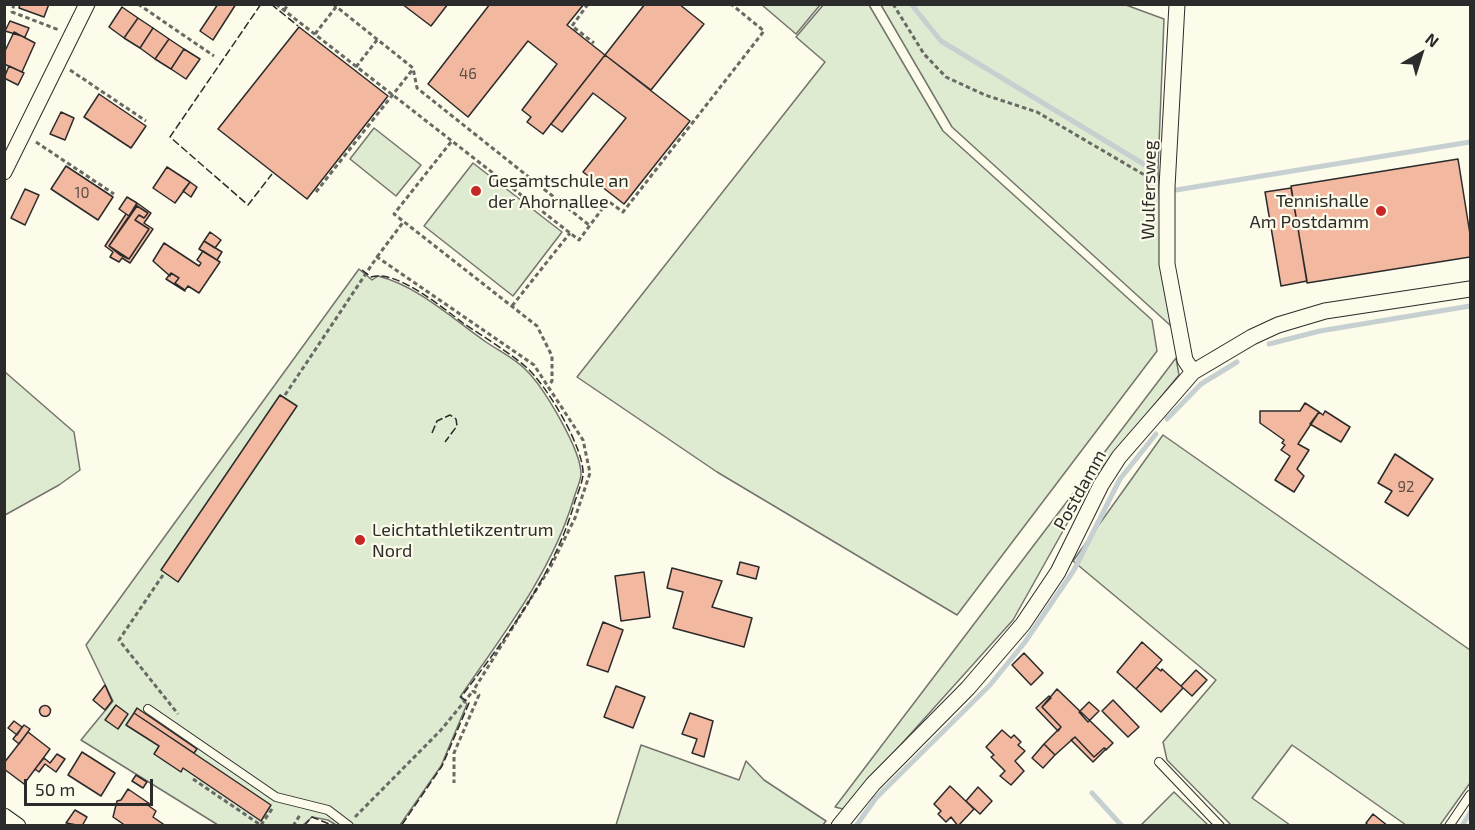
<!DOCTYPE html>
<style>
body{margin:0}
#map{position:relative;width:1475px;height:830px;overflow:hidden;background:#fdfbea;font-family:"Exo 2",sans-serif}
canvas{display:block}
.frame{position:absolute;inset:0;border:6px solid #2b2b2b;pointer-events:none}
.north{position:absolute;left:1391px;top:24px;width:60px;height:60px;-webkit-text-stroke:4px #fdfbea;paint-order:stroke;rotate:39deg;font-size:16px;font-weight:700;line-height:24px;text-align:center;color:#2b2b2b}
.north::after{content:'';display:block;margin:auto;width:21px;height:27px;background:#2b2b2b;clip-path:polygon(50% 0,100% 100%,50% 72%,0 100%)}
.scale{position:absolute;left:24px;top:779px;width:129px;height:27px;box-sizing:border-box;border:3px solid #2b2b2b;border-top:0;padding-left:8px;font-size:18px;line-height:21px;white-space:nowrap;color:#2b2b2b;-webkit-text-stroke:4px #fdfbea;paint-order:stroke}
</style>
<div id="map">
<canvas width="1475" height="830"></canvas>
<div class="frame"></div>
<div class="north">N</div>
<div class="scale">50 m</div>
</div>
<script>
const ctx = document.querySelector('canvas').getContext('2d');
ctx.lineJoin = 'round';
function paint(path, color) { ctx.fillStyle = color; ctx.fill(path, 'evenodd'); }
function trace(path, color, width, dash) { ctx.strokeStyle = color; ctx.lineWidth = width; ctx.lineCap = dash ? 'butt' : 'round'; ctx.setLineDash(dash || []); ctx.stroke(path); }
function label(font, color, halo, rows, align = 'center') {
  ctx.font = font + ' "Exo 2",sans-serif'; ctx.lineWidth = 4.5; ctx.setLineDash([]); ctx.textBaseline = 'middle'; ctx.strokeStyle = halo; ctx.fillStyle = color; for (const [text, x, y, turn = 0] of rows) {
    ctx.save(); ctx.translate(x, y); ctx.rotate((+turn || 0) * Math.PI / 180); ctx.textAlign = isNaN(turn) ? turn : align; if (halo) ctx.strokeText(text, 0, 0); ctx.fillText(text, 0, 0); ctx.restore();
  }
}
const green = new Path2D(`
 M824,4L869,5L943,131L1152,320L1157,351L957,615L717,472L577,377L825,62L796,37Z
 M762,5H820L796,34Z
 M881,5H1126L1164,19L1158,170L1163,263L1171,326L952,127Z
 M374,128L421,165L396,196L350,159Z
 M473,163L562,232L513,296L424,226Z
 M359,269L372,280L378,276C418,286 453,319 486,342C499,351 516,359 527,371C544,388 582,451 581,475C580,483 575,493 573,501C551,573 502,636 460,697L467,704L441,766L400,825H336L328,820L312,817L303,825H218L81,740L113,701L86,645Z
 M1176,358L1179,375L1091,481L1013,620L843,809L835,807Z
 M5,372L74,432L80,470L59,485L5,515Z
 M1163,435L1470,650V783L1440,825H1406L1292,745L1252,798L1290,825H1231L1167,760L1163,742L1216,680L1073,561Z
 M641,745L739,780L746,761L764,780L826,821L822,826L616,825Z
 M1174,792L1208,825H1141Z`);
paint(green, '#deebd1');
trace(green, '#74746e', 1.5);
trace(new Path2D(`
 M911,4L941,41L1155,171
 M1176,190L1470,142
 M1269,344L1320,331L1470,306
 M1167,419L1201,384L1237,362
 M1092,793L1122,826
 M856,826L876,798L990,685L1025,642L1074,570L1120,479L1156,434
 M1462,826L1470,813`), '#c7d0d0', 5);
const building = new Path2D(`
 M49,4L44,17L19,8L20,4Z
 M218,4H236L213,40L200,31Z
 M402,4H448L431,26Z
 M490,4H584L567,25L605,55L543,134L527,122L531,117L522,110L557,64L528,41L468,117L428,84Z
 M645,4H679L704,24L651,90L605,55Z
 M122,7L138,18L124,38L109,27Z
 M138,18L153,28L140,48L124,38Z
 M10,21L29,28L25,37L5,31Z
 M299,27L388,96L307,199L218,129Z
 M153,28L169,39L155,59L140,48Z
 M14,32L35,43L22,72L4,64V53Z
 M169,39L184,49L171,69L155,59Z
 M184,49L200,59L186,79L171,69Z
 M605,55L690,121L624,204L583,172L626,118L593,93L562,132L551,124Z
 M9,66L24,73L18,85L4,78Z
 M99,94L146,126L131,148L84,117Z
 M61,112L74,118L65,140L50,134Z
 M1458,159L1470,234V257L1307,283L1291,186Z
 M66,166L113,197L98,220L51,189Z
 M167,167L190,182L175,203L153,188Z
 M190,182L197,187L191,197L183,191Z
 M1291,188L1307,281L1281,286L1265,192Z
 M25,189L39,195L25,225L11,218Z
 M127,197L137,203L129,216L119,209Z
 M137,203L151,213L144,223L153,229L130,263L122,258L119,262L110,257L113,252L105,246L126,214L129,216L109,246L120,255L129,259L149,229L135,220L139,215L144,218L148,213L136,205Z
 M137,206L148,213L144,218L139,215L135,220L149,229L129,259L109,246Z
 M210,232L221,240L215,248L204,241Z
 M204,241L222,252L217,260L199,249Z
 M164,243L199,266L201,263L197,260L203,251L220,262L199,293L188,286L185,290L175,283L179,278L171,273L170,276L153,261Z
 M171,273L179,278L175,283L185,291L166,279Z
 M280,395L297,406L178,582L161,570Z
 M1305,403L1319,412L1298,444L1309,450L1297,469L1304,476L1294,492L1275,480L1290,456L1281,450L1285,445L1282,443L1284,440L1260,423V411H1300Z
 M1325,411L1350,427L1341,442L1310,424L1319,412L1323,415Z
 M1395,454L1433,479L1408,516L1385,502L1392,491L1378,483Z
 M740,562L759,567L756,579L737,574Z
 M672,568L722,581L712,607L752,618L744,647L673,628L683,592L667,588Z
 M644,572L650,617L621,621L615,576Z
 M603,622L623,630L608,672L587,665Z
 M1142,642L1162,660L1136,689L1117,672Z
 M1024,653L1043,673L1031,685L1012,665Z
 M1156,667L1161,671L1162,669L1183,688L1161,712L1136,689Z
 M1196,670L1207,680L1192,696L1181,686Z
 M105,685L112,701L105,710L93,700Z
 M616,686L645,697L633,728L604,717Z
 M1057,689L1113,743L1106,750L1104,748L1094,757L1075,737L1055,755L1044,744L1061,727L1042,707Z
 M1049,696L1051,698L1042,707L1061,727L1058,731L1036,708Z
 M1113,700L1139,727L1128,737L1102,711Z
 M1089,702L1099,711L1088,722L1079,712Z
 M116,705L128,714L118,729L105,720Z
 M39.5 711a5.5 5.5 0 1 1 11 0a5.5 5.5 0 1 1-11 0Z
 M137,708L197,749L194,753L134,713Z
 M134,713L271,805L261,821L183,768L181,772L154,754L159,746L126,725Z
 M690,713L713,721L704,757L692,753L697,739L682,734Z
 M14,721L22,727L17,735L8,728Z
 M24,725L30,729L19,744L13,739Z
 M1002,730L1011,738L1014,735L1021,742L1018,745L1025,751L1015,761L1024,771L1011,785L1000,776L1005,771L991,757L994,755L986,747Z
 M28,732L50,749L24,784L4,769V763Z
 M1075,737L1094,757L1104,748L1106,749L1093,762L1071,740Z
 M1044,744L1055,755L1043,768L1032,758Z
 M82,752L115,773L101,796L68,775Z
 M57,754L65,759L56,772L45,764L39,772L35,769L44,758L50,763Z
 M136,775L147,782L143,788L132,781Z
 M950,786L974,809L958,826L951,817L946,822L938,814L941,811L934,804Z
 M978,787L992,801L980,814L966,801Z
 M128,789L150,804L149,806L156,811L153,817L166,826H126L113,817L117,801L121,800Z
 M75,810L87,817L82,826L66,823Z
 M1373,814L1388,826H1369L1366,823Z`);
paint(building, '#f2b8a0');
trace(building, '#2b2b2b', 1.5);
const service = new Path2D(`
 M148,709L276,797L328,810L349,826
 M1159,762L1220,826
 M1449,826L1470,795`);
const minor = new Path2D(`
 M1177,4L1167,187V264L1185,360L1193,372
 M4,172L87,4
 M4,816L18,826
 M839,826L873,784L968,688L1023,624L1058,572L1101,485L1119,457L1193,372L1252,337L1278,325L1325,311L1470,289`);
trace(service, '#2b2b2b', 10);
trace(minor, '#2b2b2b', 17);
trace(new Path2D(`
 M14,4L12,12L59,30
 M138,4L214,56
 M276,4L579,240L608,201L623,212L764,31L731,4
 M333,4L413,68L417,88L589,225
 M588,4L572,26L594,43
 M893,4L924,54L946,77L985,95L1037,112L1153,180
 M284,10L289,4
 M315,34L336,7
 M356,67L377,40
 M70,70L146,121
 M36,142L114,194
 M451,142L394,214L537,326L552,356V381L549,385
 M316,192L413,69
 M377,257L404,221
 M512,306L570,233
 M285,395L377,257L534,365L583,440L590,473L575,518L551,566L473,691L479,695L454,753V783
 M163,575L119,640L178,714
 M193,779L262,826
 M355,817L441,730L473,691
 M261,825L272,809
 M293,826L300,815`), '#6a6964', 3, [4.5, 3]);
trace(service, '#fdfbea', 8);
trace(minor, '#fdfbea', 15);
trace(new Path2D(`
 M261,4L170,137L248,205L272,174
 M271,4L298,26
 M362,270L371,277C396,269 443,308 463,323C484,337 507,351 526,367C546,384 585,449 583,475C582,483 578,493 575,501C555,573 506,638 461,697L469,703L442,766L401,826
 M432,433L437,421L450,415L456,419L457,426L445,442
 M304,826L312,817L334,826`), '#2b2b2b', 1.5, [8, 3]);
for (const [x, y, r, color] of [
 [476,191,6,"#c62828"],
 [1381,211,6,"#c62828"],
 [360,540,6,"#c62828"]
]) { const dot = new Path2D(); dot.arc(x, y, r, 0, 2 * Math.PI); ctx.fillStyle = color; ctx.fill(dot); trace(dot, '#fdfbea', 2); }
label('15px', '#5d4e48', null, [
 ["46",468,74],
 ["10",82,193],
 ["92",1406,487]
]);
label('18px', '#2b2b2b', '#fdfbea', [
 ["Gesamtschule an",488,181],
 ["der Ahornallee",488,202],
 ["Tennishalle",1369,201,"right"],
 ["Am Postdamm",1369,222,"right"],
 ["Leichtathletikzentrum",372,530],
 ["Nord",372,551]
], 'left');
label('18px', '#2b2b2b', '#fdfbea', [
 ["Wulfersweg",1149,190,-89],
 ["Postdamm",1080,490,-61]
]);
</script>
